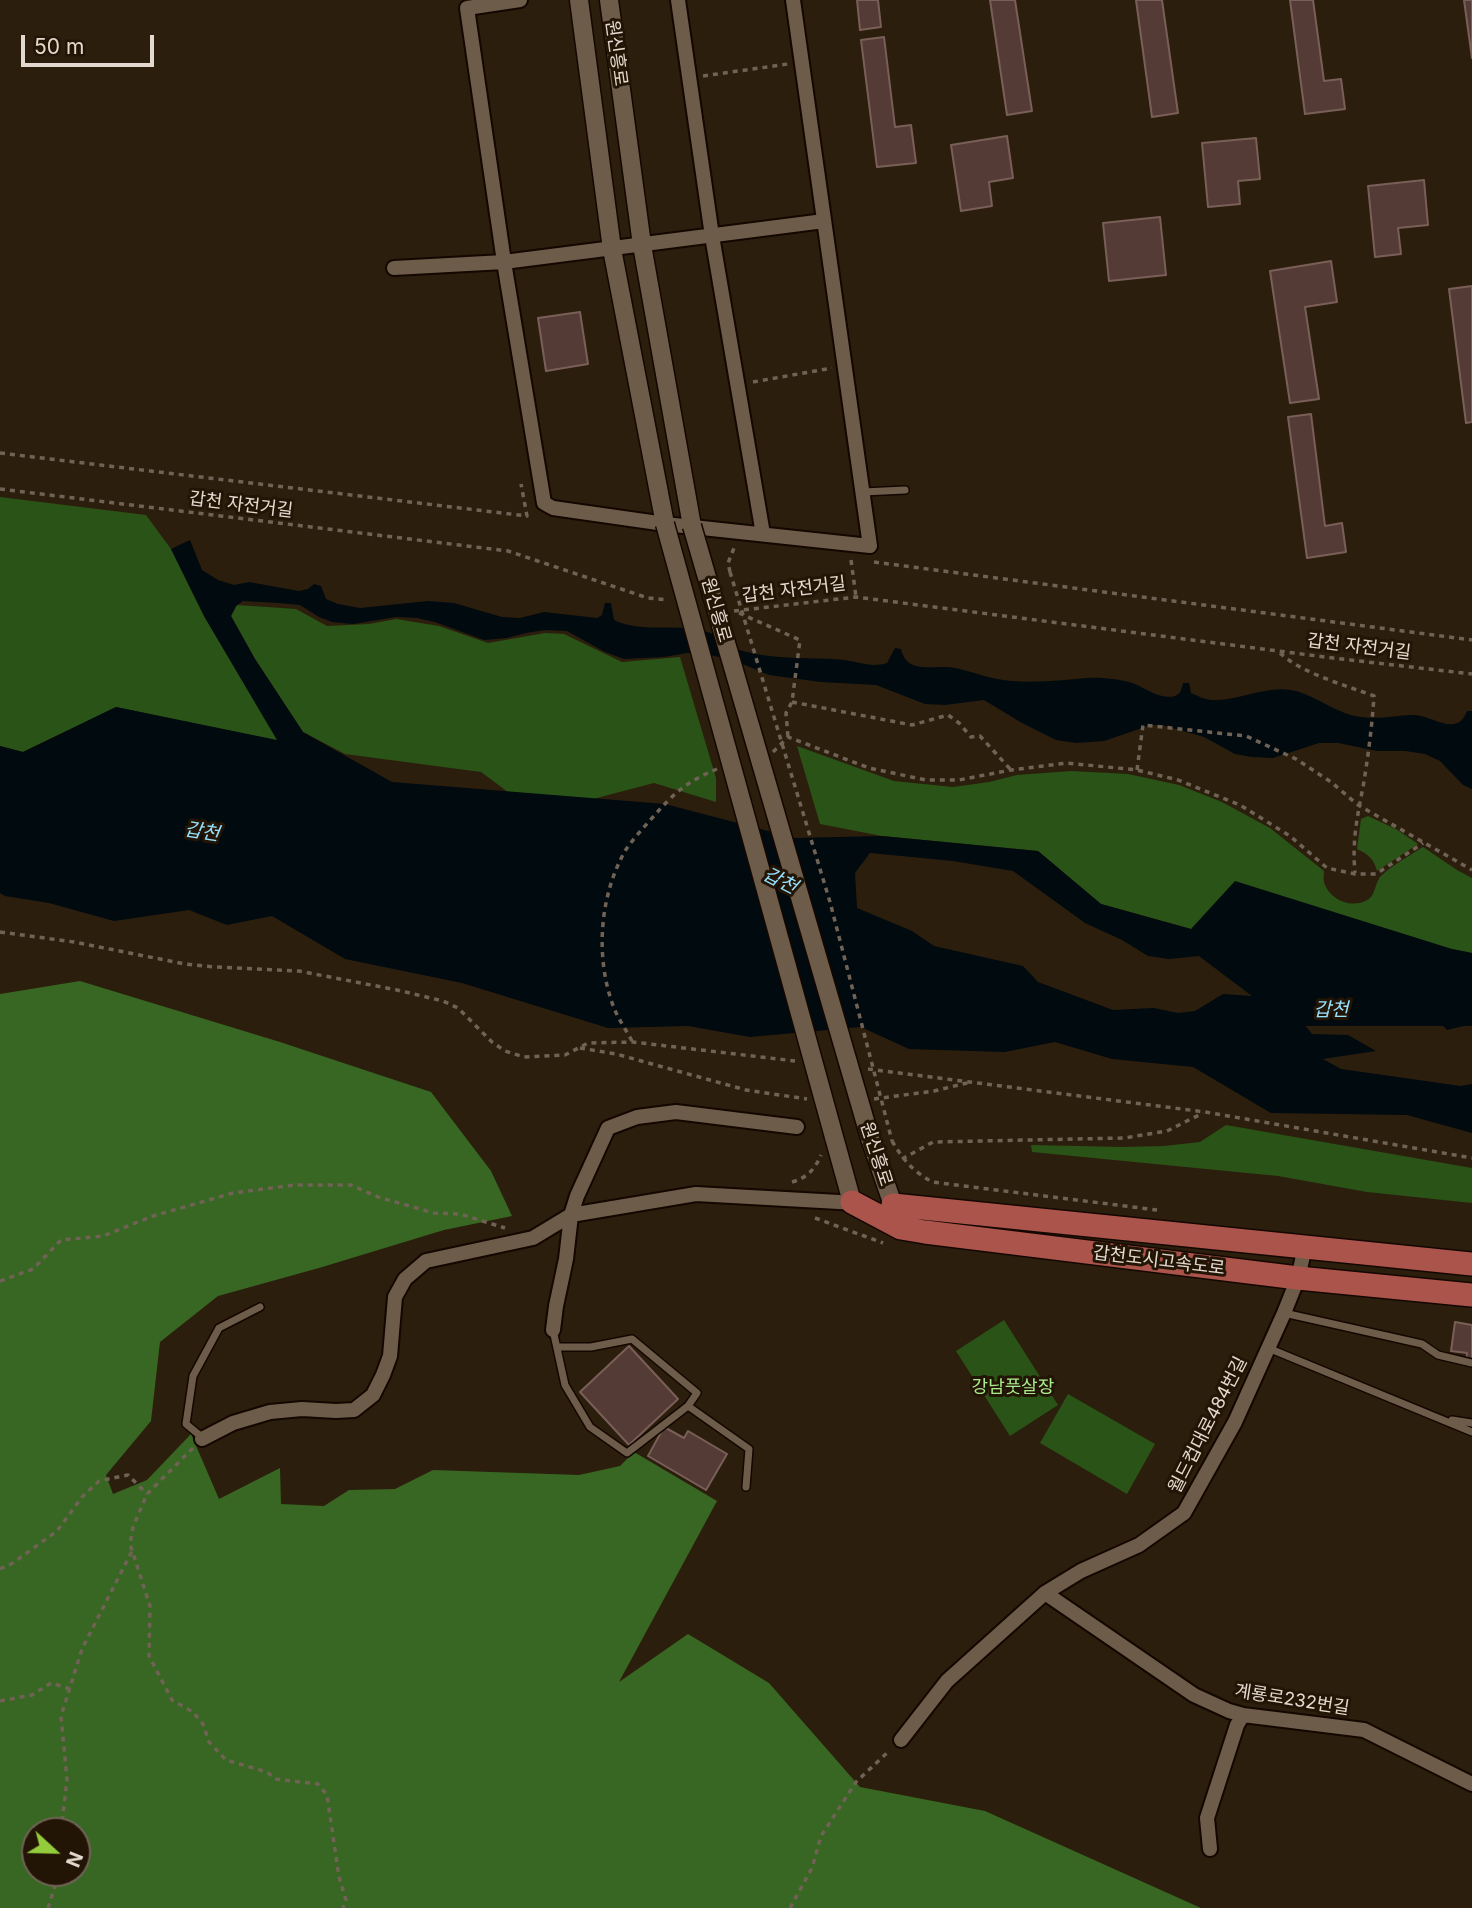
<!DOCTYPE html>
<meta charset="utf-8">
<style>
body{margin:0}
#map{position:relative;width:1472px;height:1908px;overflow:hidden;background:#2c1e0d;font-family:Inter,sans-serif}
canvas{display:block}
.north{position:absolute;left:21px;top:1817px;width:70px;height:70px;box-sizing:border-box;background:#231505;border:2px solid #706356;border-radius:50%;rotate:112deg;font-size:19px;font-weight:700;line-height:28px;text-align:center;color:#e3d9cf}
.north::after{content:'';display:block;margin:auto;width:24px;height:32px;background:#94cc3c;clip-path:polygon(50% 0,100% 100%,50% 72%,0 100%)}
.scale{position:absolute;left:21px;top:35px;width:133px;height:32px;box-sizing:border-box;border:4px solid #e3d9cf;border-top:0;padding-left:9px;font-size:21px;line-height:24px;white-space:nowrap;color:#e3d9cf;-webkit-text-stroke:5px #231505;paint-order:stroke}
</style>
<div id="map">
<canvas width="1472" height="1908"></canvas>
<div class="north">N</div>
<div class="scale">50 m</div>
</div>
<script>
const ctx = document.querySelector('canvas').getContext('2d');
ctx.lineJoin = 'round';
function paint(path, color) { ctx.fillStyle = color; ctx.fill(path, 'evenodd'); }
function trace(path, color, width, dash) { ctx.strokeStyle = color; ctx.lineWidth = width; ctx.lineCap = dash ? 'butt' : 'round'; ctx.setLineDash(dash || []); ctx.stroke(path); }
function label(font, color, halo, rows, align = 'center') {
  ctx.font = font + ' Inter,"Noto Sans KR",sans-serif'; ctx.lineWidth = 6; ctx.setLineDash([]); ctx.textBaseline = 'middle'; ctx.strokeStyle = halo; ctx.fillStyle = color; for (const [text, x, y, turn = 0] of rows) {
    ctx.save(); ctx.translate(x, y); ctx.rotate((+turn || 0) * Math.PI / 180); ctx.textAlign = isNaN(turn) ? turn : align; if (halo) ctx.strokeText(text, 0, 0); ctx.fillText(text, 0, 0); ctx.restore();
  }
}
paint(new Path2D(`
 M0,497L146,515L171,549L204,616L278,741L116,707L23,752L0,746Z
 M237,605L296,609L327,626L369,624L396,619L439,626L488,643L545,633L564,634L622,662L680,657L716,778V802L654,783L593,799L508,792L481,772L345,754L303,732L255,659L231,616Z
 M797,746L894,781L953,787L989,782L1017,775L1071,771L1128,774L1179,785L1222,802L1270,828L1324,871C1324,875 1323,878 1324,882C1329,900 1353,910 1369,899C1376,893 1375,881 1382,875C1394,864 1409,856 1423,847L1457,870L1472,878V953L1452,949L1191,929L1101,904L1038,851L882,836L820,824Z
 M1368,816L1396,829L1418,844L1377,871C1374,859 1368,854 1357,849L1361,819Z
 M1226,1125L1472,1168V1203L1367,1192L1278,1176L1032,1152L1031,1145L1123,1147L1164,1146L1200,1142Z
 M1004,1320L1058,1405L1010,1436L956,1351Z
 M1068,1394L1155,1444L1127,1494L1040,1443Z`), '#2a5317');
paint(new Path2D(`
 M80,981L280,1042L431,1092L491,1171L512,1216L444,1230L319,1268L218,1296L160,1342L151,1421L106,1475L113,1494L147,1480L191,1434L219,1499L280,1468L281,1504L324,1506L349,1490L395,1489L433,1470L579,1475L620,1466L634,1452L717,1501L619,1682L688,1634L769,1683L860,1787L985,1811L1201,1908H0V994ZM35,1831H77V1873H35Z`), '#376722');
paint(new Path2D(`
 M190,540L202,570L218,580L234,585L249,582L299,591L308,589L314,584L321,586L326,599L338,604L360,608L428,601L454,603L502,617L520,618L544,612L597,618L602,615L605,603H611L614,620C639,632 668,625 694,629C701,630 709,632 715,635C725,640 732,648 743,651C775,660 812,657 845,660C860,662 871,668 887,663L895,648L901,649C907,676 935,664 955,668C974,672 992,680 1012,681C1037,683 1063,680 1087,678C1102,677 1121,679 1135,684C1146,689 1162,700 1175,696C1181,694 1182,688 1183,683H1189L1191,693C1198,696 1205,700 1212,700C1241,701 1273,681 1302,693C1322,700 1340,715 1362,717C1381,720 1400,714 1416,715C1434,717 1458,737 1467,711H1472V789L1463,785L1440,761L1425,754L1405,751H1377L1338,743H1319L1273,758L1252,757L1235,754L1204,737L1162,725H1151L1104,741L1076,743L1056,740L1022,723L984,700L945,705L925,704L876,685L821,682L769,675L733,660L705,654L687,653L664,657L624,659L605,652L567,631L545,630L526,633L507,638L484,640L435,622L417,618L396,617L353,624L332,622L319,617L300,605L279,603L243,601L236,606L231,616L255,659L303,732L392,782L665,804L795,838L882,836L1038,851L1101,904L1191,929L1235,881L1452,949L1472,953V1024L1447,1030L1418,1000L1379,998L1350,1003L1321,995L1298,1016L1312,1034L1348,1035L1376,1051L1323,1059L1341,1069L1461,1086L1472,1084V1133L1407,1115L1271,1113L1193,1067L1112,1059L1055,1042L1005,1052L909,1049L861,1027L750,1037L688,1026L608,1028L462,983L345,959L272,916L227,925L189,910L114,921L49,903L5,896L0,893V746L23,752L116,707L277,740L204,616L171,549ZM870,853L953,861L1013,871L1085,923L1122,940L1148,956L1169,959L1199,956L1252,996L1223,994L1195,1011L1178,1013L1154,1008L1113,1010L1038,982L1023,966L934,946L912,931L857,908L855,873Z`), '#010a0f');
trace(new Path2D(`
 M1264,1013L1301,1010H1472`), '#010a0f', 32);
const building = new Path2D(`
 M857,0H878L881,27L860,30Z
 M990,0H1015L1032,111L1007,115Z
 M1136,0H1162L1178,113L1152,117Z
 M1290,0H1313L1324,81L1341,79L1345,109L1305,114Z
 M1464,0H1472V58Z
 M884,37L895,127L911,125L916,163L877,167L861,40Z
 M1007,136L1013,178L989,182L992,206L961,211L951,145Z
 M1256,138L1260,179L1238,181L1240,204L1208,207L1202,143Z
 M1424,180L1428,225L1398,228L1401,254L1375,257L1368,186Z
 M1160,217L1166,275L1109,281L1103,223Z
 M1331,261L1337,302L1305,307L1319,399L1290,403L1270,271Z
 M1472,286V422L1466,423L1449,289Z
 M580,312L588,364L546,371L538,318Z
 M1311,414L1325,526L1342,523L1346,552L1307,558L1288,417Z
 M1455,1322L1472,1325V1361H1466L1467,1353L1451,1351Z
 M629,1346L678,1399L629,1445L580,1392Z
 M664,1427L684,1438L688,1431L727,1454L706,1490L648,1456Z`);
paint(building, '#543b35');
trace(building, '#795f58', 2);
const service = new Path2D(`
 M863,492L905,490
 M1284,1313L1422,1344L1438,1355L1472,1363
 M553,1330L565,1385L590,1427L627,1453L688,1406L749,1449L746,1487
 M557,1347H591L632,1339L697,1393L688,1406
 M1268,1348L1472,1432
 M1452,1420L1472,1423
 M203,1438L186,1424L193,1376L219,1328L260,1307`);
const minor = new Path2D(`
 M520,0L467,8L504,262L544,503L553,508L665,524L870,546L793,0
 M678,0L712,236L763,534
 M394,268L504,262L824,221
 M553,1330L556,1306L566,1259L571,1215L696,1194L857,1203
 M202,1439L233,1423L270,1412L302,1409L336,1411L354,1410L373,1395L383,1375L390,1356L395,1297L405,1279L426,1261L533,1238L571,1215L577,1196L608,1128L637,1117L676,1112L797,1127
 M1045,1593L1194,1695L1229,1711L1243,1715L1364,1730L1472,1784
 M901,1740L947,1681L1045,1593L1081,1571L1139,1545L1184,1513L1235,1422L1284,1313L1298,1278L1305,1247
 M1210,1849L1207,1818L1237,1725L1243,1715`);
const tertiary = new Path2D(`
 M579,0L612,249L665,524
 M609,0L642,245L692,526
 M834,1137L852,1202
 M870,1138L893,1205`);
const primary = new Path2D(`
 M852,1202L901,1228L925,1232L1298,1278L1472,1295
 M893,1205L1472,1264`);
trace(service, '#140700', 10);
trace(minor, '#140700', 18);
trace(tertiary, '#140700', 21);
trace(primary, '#140700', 26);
trace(new Path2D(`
 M703,76L788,64
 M753,382L832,368
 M0,453L527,516L521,484
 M0,489L508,551L648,598L668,600
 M851,560L856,597
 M874,562L1472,640
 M730,572L728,563L734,548
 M734,611L856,597L1333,658L1472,674
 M739,613L800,640L792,702L786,713L788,737
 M1280,653C1303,674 1345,685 1374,696C1372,726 1368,758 1363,787C1357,818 1352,841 1355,873
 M792,702L912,725L948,715L959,723L971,737L980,736L1011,770
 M773,752L788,737L869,768L926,780H959L1011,770L1067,763L1137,770L1178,780L1240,805L1290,836L1327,868L1355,874H1376L1423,843
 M1137,770L1143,725L1246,736L1296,759L1331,782L1358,805L1472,870
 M0,932L74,942L185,964L215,967L299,971L397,990L443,1001L458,1008L492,1042L505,1051L524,1057L565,1055L588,1043L633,1042L795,1061
 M632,1041C626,1030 619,1020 614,1008C595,959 599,897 625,851C633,839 643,828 653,817C674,793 686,782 717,769
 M580,1048L616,1054L746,1090L807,1099
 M868,1069L1205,1112L1472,1158
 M874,1099L934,1091L967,1083
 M892,1141C904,1161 912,1170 932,1182L1157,1210
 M902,1159L933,1142L1124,1138L1167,1131L1203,1113
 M792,1182C807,1178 815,1169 821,1155
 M815,1218L883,1243
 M0,1281L33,1269L61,1240L103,1236L153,1216L233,1193L294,1185H351L378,1197L434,1213L460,1214L505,1228
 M193,1448L147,1494L133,1527L130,1544L150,1606L149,1656L172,1700L193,1712L203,1724L209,1742L226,1760L267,1772L275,1779L318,1784L327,1795L339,1877L346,1900L343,1908
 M0,1569L13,1563L57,1531L82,1497L99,1481L128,1475L147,1494
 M0,1701L32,1695L51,1683L70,1689
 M61,1831L67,1780L61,1716L82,1649L132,1551
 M48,1908L59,1873
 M790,1908L812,1868L821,1836L856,1782L889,1751`), '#706355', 3.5, [5, 5]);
trace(service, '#6d5c49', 7);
trace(minor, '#6d5c49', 14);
trace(tertiary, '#6d5c49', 18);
trace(primary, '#ab544c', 23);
const tertiaryBridge = new Path2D(`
 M665,524L834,1137
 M692,526L870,1138`);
trace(tertiaryBridge, '#140700', 21, []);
trace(new Path2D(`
 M730,572L830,902L892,1141`), '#706355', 3.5, [5, 5]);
trace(tertiaryBridge, '#6d5c49', 18);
label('18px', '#e3d9cf', '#231505', [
 ["원신흥로",616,53,82],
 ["갑천 자전거길",241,505,7],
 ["갑천 자전거길",794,590,-7],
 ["원신흥로",716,610,74],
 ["갑천 자전거길",1359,647,7],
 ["원신흥로",876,1154,72],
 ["갑천도시고속도로",1159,1261,7],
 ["월드컵대로484번길",1208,1425,-63],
 ["계룡로232번길",1292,1700,9]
]);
label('18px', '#a8eb8d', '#231505', [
 ["강남풋살장",1013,1388]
]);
label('italic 19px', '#95e1fe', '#231505', [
 ["갑천",202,832,9],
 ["갑천",780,881,27],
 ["갑천",1331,1010]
]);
</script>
